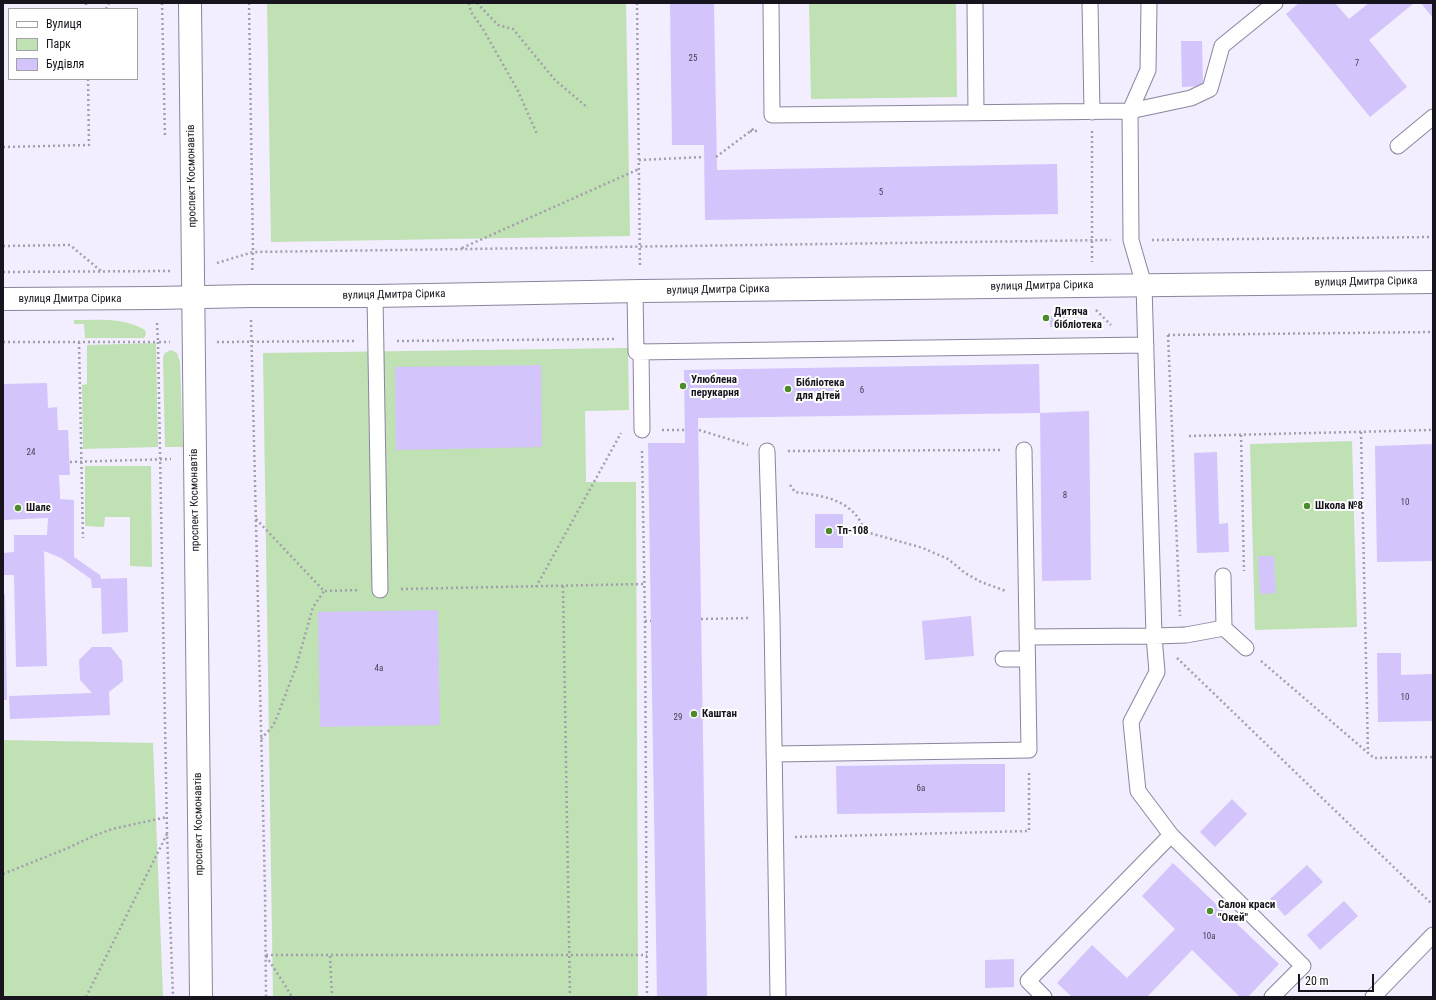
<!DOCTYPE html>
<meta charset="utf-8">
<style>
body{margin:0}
#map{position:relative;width:1436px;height:1000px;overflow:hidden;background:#f2edff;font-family:"Roboto Condensed",sans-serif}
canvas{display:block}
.frame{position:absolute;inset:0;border:4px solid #17141e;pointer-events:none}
.legend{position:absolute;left:8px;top:8px;width:130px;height:72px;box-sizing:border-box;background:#fff;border:1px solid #a2a1a5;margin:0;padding:5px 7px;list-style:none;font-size:12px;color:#17141e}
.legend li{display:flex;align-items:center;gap:8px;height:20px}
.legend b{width:20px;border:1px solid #a2a1a5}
.scale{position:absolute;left:1298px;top:974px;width:76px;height:18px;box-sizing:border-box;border:2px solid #17141e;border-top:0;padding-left:5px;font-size:12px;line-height:14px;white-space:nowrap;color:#17141e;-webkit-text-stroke:3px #fff;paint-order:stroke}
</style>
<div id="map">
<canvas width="1436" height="1000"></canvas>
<div class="frame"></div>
<ul class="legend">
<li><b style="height:5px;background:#fff"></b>Вулиця</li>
<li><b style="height:11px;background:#c0e1b3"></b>Парк</li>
<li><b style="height:11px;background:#d3c4fb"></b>Будівля</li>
</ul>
<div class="scale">20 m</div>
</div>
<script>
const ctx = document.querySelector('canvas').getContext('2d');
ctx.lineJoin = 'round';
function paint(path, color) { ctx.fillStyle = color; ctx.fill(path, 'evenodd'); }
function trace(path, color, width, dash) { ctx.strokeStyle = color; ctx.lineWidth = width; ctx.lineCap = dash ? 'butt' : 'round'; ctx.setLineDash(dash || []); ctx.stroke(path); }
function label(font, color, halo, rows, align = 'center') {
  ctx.font = font + ' "Roboto Condensed",sans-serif'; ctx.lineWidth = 4; ctx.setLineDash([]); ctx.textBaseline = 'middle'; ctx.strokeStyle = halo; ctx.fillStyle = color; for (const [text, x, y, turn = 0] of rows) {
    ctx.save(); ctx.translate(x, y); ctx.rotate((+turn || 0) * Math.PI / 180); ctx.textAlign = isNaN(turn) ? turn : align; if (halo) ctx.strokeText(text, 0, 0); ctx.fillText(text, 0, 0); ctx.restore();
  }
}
paint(new Path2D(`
 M267,3H626L630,236L271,242Z
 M809,3H956L957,97L811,99Z
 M74,320C99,320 123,317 145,330L146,334L144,338H85L84,324H74Z
 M156,343L158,447L83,449L82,385L87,384V345Z
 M628,348L629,410L585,411L586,482H636L638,997H273L263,353Z
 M171,350L177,353L180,362L183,447H165L163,357L165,353Z
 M1352,441L1357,627L1255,630L1250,444Z
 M85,466H151L152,567L130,566V517H105L104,527L85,526Z
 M3,740L153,743L163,997H3Z`), '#c0e1b3');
paint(new Path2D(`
 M670,3H714L717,170L1057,164L1058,214L705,220L704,145H672Z
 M1299,3H1335L1349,19L1369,3H1414L1369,40L1407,87L1370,117L1286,14Z
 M1421,3H1433V18Z
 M1181,41H1202L1203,86L1182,87Z
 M1050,316H1068V327H1050Z
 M1039,364L1040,413L698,418L707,997H657L648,443H685L684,370Z
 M541,365L542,447L396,450L395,367Z
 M47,383L48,408L57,407L58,430H68L70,475H59L60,495V499L74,500V557L100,575L101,579L127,578L128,632L102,634L101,588H92L91,579L61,558L44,551L47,666L16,667L14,575H3V553L14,552V535H47L48,518L3,520V384Z
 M1089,411L1091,580L1042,581L1040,413Z
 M1433,444V561L1377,562L1375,446Z
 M1217,452L1219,524L1228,523L1229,552L1197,553L1194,453Z
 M815,514H843V548H815Z
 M1258,556H1274L1276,593L1260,594Z
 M3,594H5L7,700H3Z
 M438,610L440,725L320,727L318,612Z
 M971,616L974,656L925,660L922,621Z
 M92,647H111L122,661L123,681L109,692L110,715L10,719L9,696L92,693L80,680L79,660Z
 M1377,653H1401V675L1433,674V721L1378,722Z
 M966,764H1005V812L837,814L836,766Z
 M1232,799L1247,814L1215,847L1200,832Z
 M1173,863L1279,964L1248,997H1240L1192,950L1147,997H1072L1057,983L1092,945L1127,978L1175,929L1142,896Z
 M1307,865L1323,882L1285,916L1270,899Z
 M1344,901L1358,916L1320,950L1307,935Z
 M1014,959V987L985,988V960Z`), '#d3c4fb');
const lane = new Path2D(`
 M771,3L772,115L1130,111L1131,240L1144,285L1154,636L1027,637
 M975,3L976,113
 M1090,3L1092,112
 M1130,111L1191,98L1210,89L1222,46L1275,3
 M1130,111L1148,70L1149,3
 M1398,146L1433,117
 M635,291L636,352L1146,345
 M375,296L380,590
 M641,351L642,430
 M767,451L772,618L778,997
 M1223,576L1224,628
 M1003,659H1027
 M774,754L1029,750L1024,450
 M1171,835L1303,966L1272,997
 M1044,997L1028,981L1171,835L1138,791L1131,722L1157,672L1154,636L1186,635L1224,628L1246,648
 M1373,997L1433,935`);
const secondary = new Path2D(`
 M190,3L201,997
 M3,299L156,298L251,296H375L641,291L1433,282`);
trace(lane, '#8b849f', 17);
trace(secondary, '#8b849f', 24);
trace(new Path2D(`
 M86,3V9
 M162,3L165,138
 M249,3L253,252L252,273
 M469,3L471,12L483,29L518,91L537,134
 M477,3L498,25L513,29L555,80L588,108
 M637,3L640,267
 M106,9L109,3
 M750,131H758
 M1092,131V262
 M3,147L89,145L88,79
 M716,157L756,127
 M639,160L704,157
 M1152,240L1433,237
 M3,246L70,245L101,271
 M462,248L639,169
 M217,263L253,252L1111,240
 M3,272L170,271
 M1096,310L1111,325
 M251,320L265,890L266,997
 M157,323L158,342H170
 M1168,335L1180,616
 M1168,335L1433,332
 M397,341L616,339
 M3,342H158L167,833L173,997
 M79,342L83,538
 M217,342L356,341
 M662,430H685
 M699,430L748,445
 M1361,432L1368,753
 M1241,435L1244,571
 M1189,436L1433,430
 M642,451L645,621L647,997
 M788,451L1003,450
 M70,462L171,459
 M790,485L795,492C816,495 839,497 854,513C859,518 863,526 866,532L923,548L948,559L965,573L981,582L1006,591
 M256,519L324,591L360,590
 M563,586L570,997
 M536,587L621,433
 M401,589L644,584
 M701,619L751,618
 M645,621H651
 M1177,658L1433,905
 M1261,661L1374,758L1433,757
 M261,739L273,726L277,717L296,667L313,607L324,591
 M795,837L1029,831V770
 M3,874L68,848L91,837L112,829L167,817
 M266,955H647
 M266,956L285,985L292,997
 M330,956L332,997
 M86,997L167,834`), '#a39ead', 2.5, [2, 3]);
trace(lane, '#fff', 15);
trace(secondary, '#fff', 22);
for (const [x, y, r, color] of [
 [1046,318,4,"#4b8b2c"],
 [683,386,4,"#4b8b2c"],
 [788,389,4,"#4b8b2c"],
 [1307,506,4,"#4b8b2c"],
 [18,508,4,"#4b8b2c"],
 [829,531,4,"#4b8b2c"],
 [694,714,4,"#4b8b2c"],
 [1210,911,4,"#4b8b2c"]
]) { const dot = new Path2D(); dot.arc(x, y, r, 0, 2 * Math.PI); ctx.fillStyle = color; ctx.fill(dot); trace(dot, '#fff', 1.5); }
label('9px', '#464055', null, [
 ["25",693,59],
 ["7",1357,64],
 ["5",881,193],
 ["6",862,391],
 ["24",31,453],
 ["8",1065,496],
 ["10",1405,503],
 ["4а",379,669],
 ["10",1405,698],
 ["29",678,718],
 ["6а",921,789],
 ["10а",1209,937]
]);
label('11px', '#17141e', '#fff', [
 ["проспект Космонавтів",192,176,-91],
 ["вулиця Дмитра Сірика",1366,282,-1],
 ["вулиця Дмитра Сірика",1042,286,-1],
 ["вулиця Дмитра Сірика",718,290,-1],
 ["вулиця Дмитра Сірика",394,295,-1],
 ["вулиця Дмитра Сірика",70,299],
 ["проспект Космонавтів",195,500,-91],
 ["проспект Космонавтів",199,824,-91]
]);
label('bold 11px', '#17141e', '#fff', [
 ["Дитяча",1054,312],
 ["бібліотека",1054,325],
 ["Улюблена",691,380],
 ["перукарня",691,393],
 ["Бібліотека",796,383],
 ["для дітей",796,396],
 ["Школа №8",1315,506],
 ["Шалє",26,508],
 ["Тп-108",837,531],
 ["Каштан",702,714],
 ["Салон краси",1218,905],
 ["\"Окей\"",1218,918]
], 'left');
</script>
